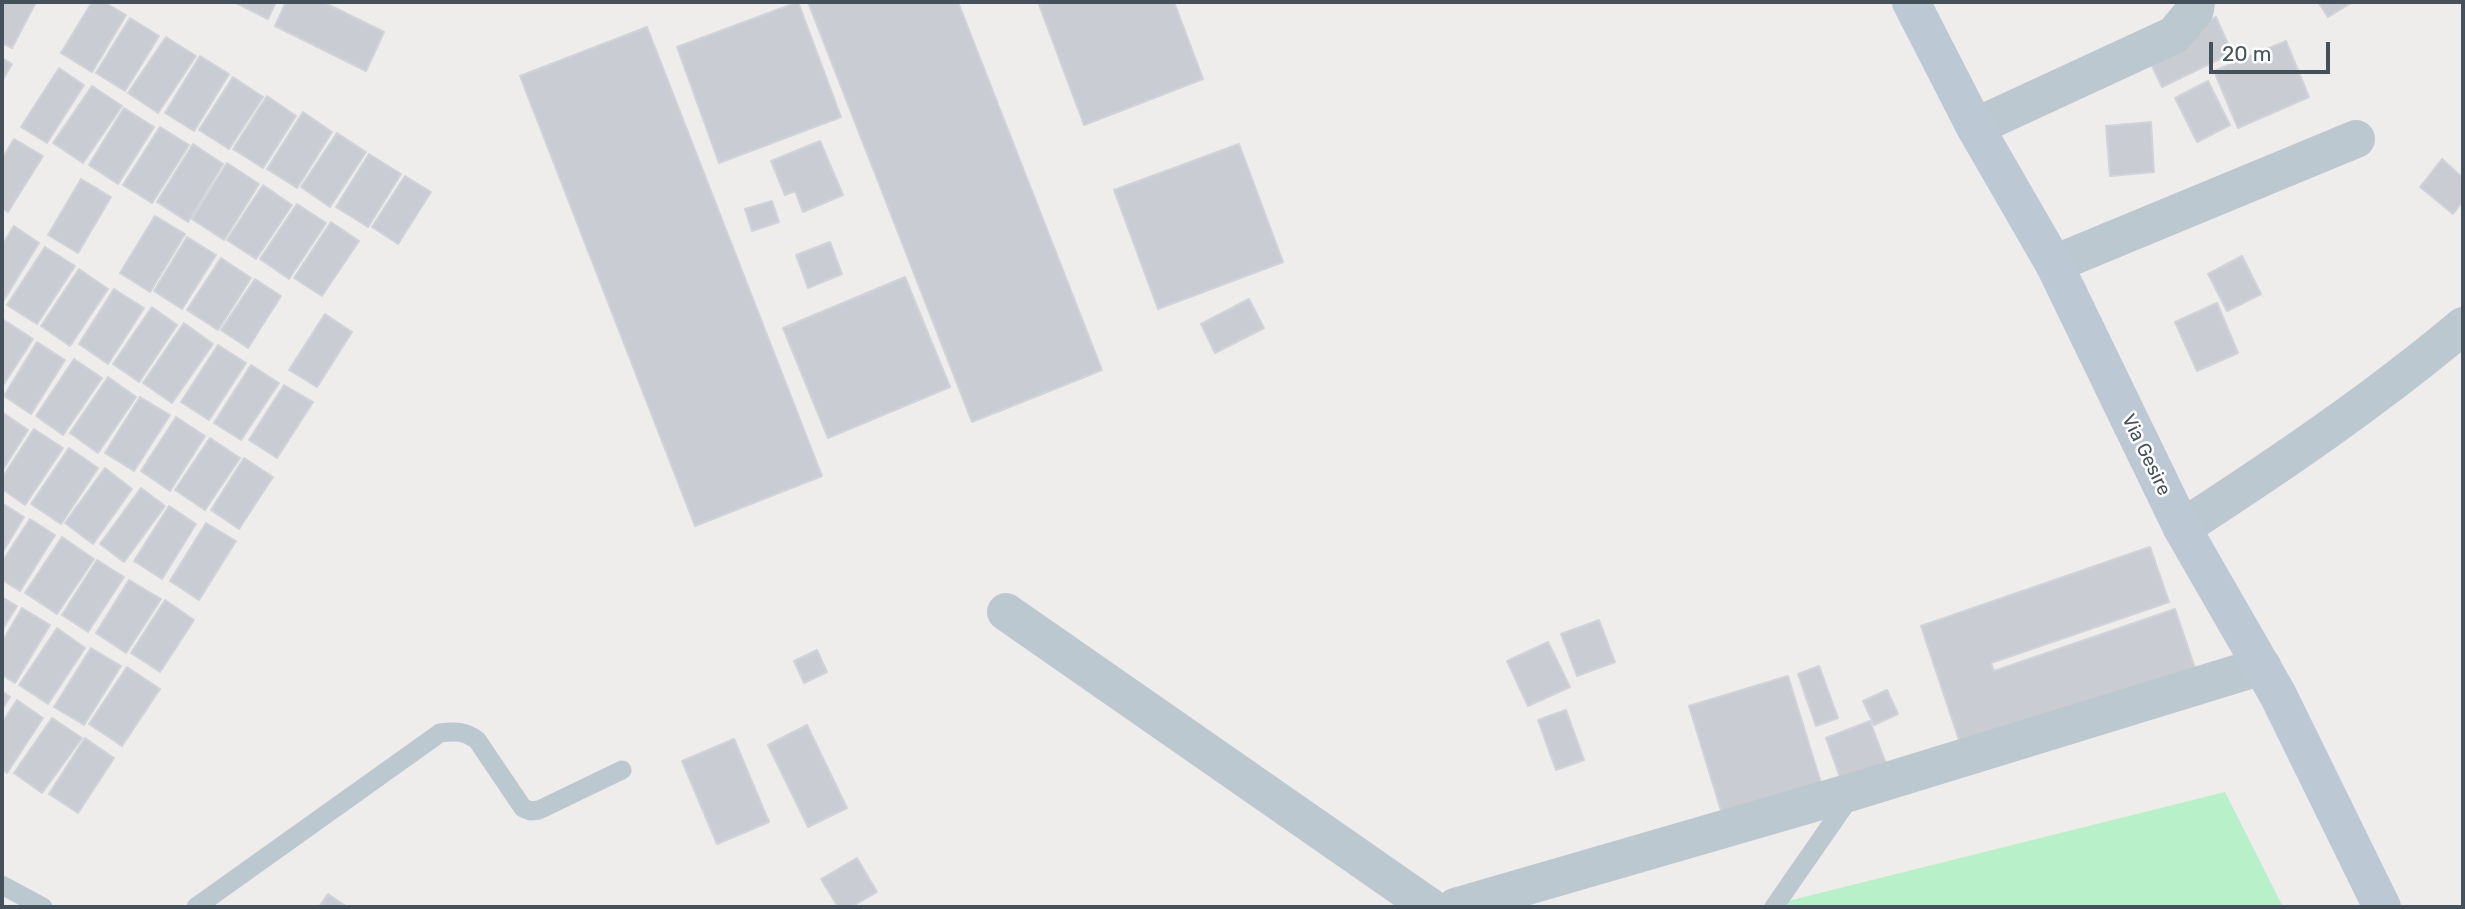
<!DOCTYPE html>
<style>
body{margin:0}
#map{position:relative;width:2465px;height:909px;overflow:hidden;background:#efecec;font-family:Rubik,sans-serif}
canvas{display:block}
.frame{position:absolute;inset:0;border:4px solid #44515a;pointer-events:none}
.scale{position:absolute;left:2209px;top:42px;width:121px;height:32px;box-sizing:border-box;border:4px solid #44515a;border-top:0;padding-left:9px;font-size:21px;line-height:24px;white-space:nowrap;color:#44515a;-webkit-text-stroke:5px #fff;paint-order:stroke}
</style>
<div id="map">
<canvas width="2465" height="909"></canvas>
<div class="frame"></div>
<div class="scale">20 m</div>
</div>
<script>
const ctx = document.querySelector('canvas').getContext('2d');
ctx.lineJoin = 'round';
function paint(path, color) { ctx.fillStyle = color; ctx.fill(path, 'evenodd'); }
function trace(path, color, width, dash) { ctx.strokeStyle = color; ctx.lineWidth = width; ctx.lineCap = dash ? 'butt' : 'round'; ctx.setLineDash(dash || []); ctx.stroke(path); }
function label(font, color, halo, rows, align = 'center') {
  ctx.font = font + ' Rubik,sans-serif'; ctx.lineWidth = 5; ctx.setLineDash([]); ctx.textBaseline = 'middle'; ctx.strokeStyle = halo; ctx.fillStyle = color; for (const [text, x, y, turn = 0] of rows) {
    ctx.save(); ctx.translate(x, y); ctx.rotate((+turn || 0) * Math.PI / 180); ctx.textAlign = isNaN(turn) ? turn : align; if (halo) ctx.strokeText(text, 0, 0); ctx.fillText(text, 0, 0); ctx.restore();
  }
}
paint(new Path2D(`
 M2225,792L2283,907H1764Z`), '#b8f0c9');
const building = new Path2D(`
 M2,2H36L12,48L2,43Z
 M92,2H104L126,15L92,72L61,53Z
 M234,2H276L268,19Z
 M286,2H323L384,32L366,71L275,26Z
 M798,2L841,117L719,163L677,47Z
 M808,2H958L1102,370L972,422Z
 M1038,2H1174L1203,79L1084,125Z
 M2318,2H2353L2328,17Z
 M2216,17L2232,53L2162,87L2145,51Z
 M130,18L159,36L125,91L96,73Z
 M647,27L822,476L695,526L520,76Z
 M166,37L196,56L158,113L128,93Z
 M2286,41L2309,97L2238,128L2214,71Z
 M200,56L229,74L194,131L165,113Z
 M2,58L12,64L2,81Z
 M59,68L84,85L47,143L21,127Z
 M233,77L263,97L229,149L199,130Z
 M2208,81L2230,125L2197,142L2175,98Z
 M92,86L122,106L83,163L53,143Z
 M267,96L296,116L263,168L233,149Z
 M124,108L154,127L118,184L89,165Z
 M303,112L332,132L297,188L267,169Z
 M2151,122L2154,172L2110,176L2106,126Z
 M160,127L189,145L152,203L123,185Z
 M337,133L366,152L330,207L301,187Z
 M14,139L43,156L8,212L2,208V159Z
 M820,141L843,195L803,212L795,191L785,195L771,161Z
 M193,144L223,164L188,222L157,202Z
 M1239,144L1283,262L1158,309L1114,190Z
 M369,154L401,174L368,227L336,207Z
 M2442,159L2463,178V201L2453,214L2420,187Z
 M227,163L259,184L224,240L192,219Z
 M405,176L431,192L398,244L372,227Z
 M81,179L111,197L78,253L48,235Z
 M263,185L292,205L256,259L227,240Z
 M772,201L779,222L752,231L745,209Z
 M297,204L326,223L289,279L260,259Z
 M155,216L185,234L150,292L120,273Z
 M331,222L359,241L322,296L294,278Z
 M14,226L39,243L2,303V245Z
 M187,237L216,255L182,309L154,291Z
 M830,242L842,274L808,288L796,255Z
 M45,247L75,266L37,324L7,305Z
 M2242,256L2261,294L2227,311L2208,274Z
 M221,258L251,278L218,330L187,310Z
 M79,269L108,289L70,346L41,326Z
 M905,277L950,387L828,438L783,328Z
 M255,279L281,296L248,348L221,330Z
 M114,289L144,308L108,364L79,344Z
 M1249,299L1264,328L1215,353L1201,324Z
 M2217,303L2238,353L2197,371L2175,322Z
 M152,307L177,325L139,382L113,364Z
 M325,314L352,332L317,387L289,370Z
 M4,320L33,339L2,387V322Z
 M184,323L213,344L172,403L143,383Z
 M37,342L65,360L31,414L4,396Z
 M218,345L246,363L209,420L181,402Z
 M74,359L102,378L63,435L36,416Z
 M251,365L279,383L241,440L214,423Z
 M108,377L136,397L98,453L70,433Z
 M284,385L313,402L277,458L249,440Z
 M140,397L170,415L134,471L105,453Z
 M2,412L28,430L2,471Z
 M176,417L205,436L170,491L141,471Z
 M34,429L63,448L25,505L2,489V478Z
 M210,438L240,458L205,510L175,490Z
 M69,448L98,468L61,524L31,504Z
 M244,458L273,477L239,529L211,510Z
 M105,468L132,489L93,544L65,523Z
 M141,488L165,506L124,562L100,544Z
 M2,503L24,517L2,553Z
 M169,506L196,524L162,579L134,561Z
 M30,519L55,535L20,591L2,580V562Z
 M206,523L236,541L199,600L170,581Z
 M62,537L94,559L57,614L25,593Z
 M2150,547L2169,602L1991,663L1994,671L2175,609L2195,668L1962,749L1921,626Z
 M97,560L124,577L88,632L62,615Z
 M129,580L161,599L126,653L96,633Z
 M2,597L17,606L2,630Z
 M165,600L194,620L160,672L131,653Z
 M22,608L50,625L15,683L2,675V642Z
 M1599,620L1615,662L1577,676L1561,634Z
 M57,628L85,648L48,704L19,685Z
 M1548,642L1570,687L1528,706L1507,661Z
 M91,648L121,666L84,725L54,707Z
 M817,650L827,672L804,683L794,661Z
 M1819,666L1838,718L1816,726L1798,674Z
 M127,667L160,689L122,746L89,724Z
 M1788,676L1822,786L1723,817L1689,706Z
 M1887,690L1898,714L1874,725L1863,701Z
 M2,691L10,697L2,709Z
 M17,700L43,718L7,773L2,769V723Z
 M1566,710L1584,760L1556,770L1538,720Z
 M52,718L82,738L42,793L14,773Z
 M1870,721L1888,769L1843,786L1826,738Z
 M807,725L847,808L808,827L768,745Z
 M85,738L114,758L78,813L49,794Z
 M734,739L769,822L717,844L682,761Z
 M857,858L877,892L851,907H838L821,879Z
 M328,894L347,907H319Z`);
paint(building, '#c9ccd2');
trace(building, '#d0d3d8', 2);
trace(new Path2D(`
 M2,885L43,907
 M196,907L440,733C455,731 465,731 477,740L523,808L531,811L539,810L622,770
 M1774,907L1851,796`), '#bcc8d0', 19);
trace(new Path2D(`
 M1975,127L2174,35L2195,10L2196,2
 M2054,264L2356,139
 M2182,528C2279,465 2375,400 2463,326
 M1006,612L1430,907
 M1455,907L1855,791L2262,666`), '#bcc8d0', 38);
trace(new Path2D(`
 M1911,2L1975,127L2054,264L2182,528L2278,695L2382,907`), '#bcc9d4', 38);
label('19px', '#44515a', '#fff', [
 ["Via Gesire",2146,455,64]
]);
</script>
